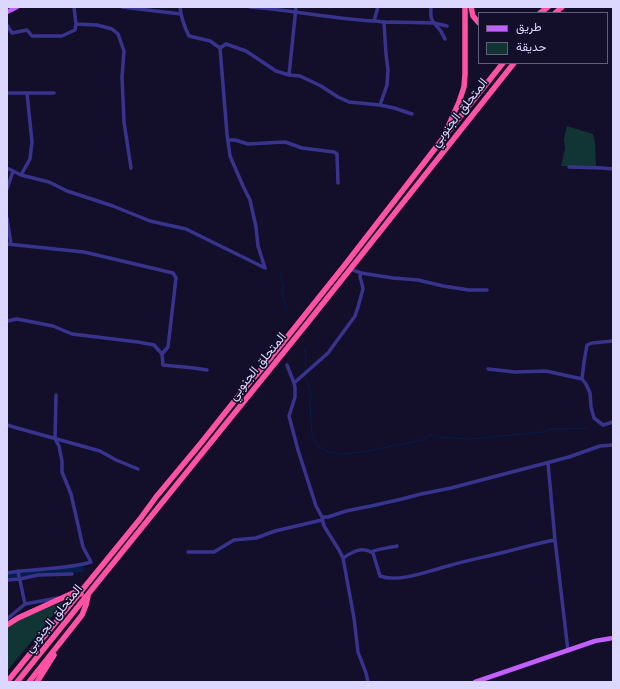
<!DOCTYPE html>
<meta charset="utf-8">
<style>
body{margin:0}
#map{position:relative;width:620px;height:689px;overflow:hidden;background:#130e2a;font-family:"Roboto Condensed",Vazirmatn,sans-serif}
canvas{display:block}
.frame{position:absolute;inset:0;border:8px solid #dbd7ff;pointer-events:none}
.legend{position:absolute;left:478px;top:12px;width:130px;height:52px;box-sizing:border-box;background:#130e2a;border:1px solid #635e7f;margin:0;padding:5px 7px;list-style:none;font-size:12px;color:#dbd7ff}
.legend li{display:flex;align-items:center;gap:8px;height:20px}
.legend b{width:20px;border:1px solid #635e7f}
</style>
<div id="map">
<canvas width="620" height="689"></canvas>
<div class="frame"></div>
<ul class="legend">
<li><b style="height:5px;background:#c35eff"></b>طريق</li>
<li><b style="height:11px;background:#103534"></b>حديقة</li>
</ul>
</div>
<script>
const ctx = document.querySelector('canvas').getContext('2d');
ctx.lineJoin = 'round';
function paint(path, color) { ctx.fillStyle = color; ctx.fill(path, 'evenodd'); }
function trace(path, color, width, dash) { ctx.strokeStyle = color; ctx.lineWidth = width; ctx.lineCap = dash ? 'butt' : 'round'; ctx.setLineDash(dash || []); ctx.stroke(path); }
function label(font, color, halo, rows, align = 'center') {
  ctx.font = font + ' "Roboto Condensed",Vazirmatn,sans-serif'; ctx.lineWidth = 3; ctx.setLineDash([]); ctx.textBaseline = 'middle'; ctx.strokeStyle = halo; ctx.fillStyle = color; for (const [text, x, y, turn = 0] of rows) {
    ctx.save(); ctx.translate(x, y); ctx.rotate((+turn || 0) * Math.PI / 180); ctx.textAlign = isNaN(turn) ? turn : align; if (halo) ctx.strokeText(text, 0, 0); ctx.fillText(text, 0, 0); ctx.restore();
  }
}
paint(new Path2D(`
 M567,126L593,134L595,143L596,167L561,166L565,149L564,139Z
 M65,601L7,671V628C23,616 46,609 65,601Z`), '#103534');
trace(new Path2D(`
 M280,274L283,286V296L287,308
 M304,348L306,354L305,371
 M305,376L311,392L310,405L312,435L318,446L329,452L341,454L362,452L423,440L430,435L437,437L470,439L544,432L549,429H567L587,428`), '#051e4c', 1);
trace(new Path2D(`
 M7,577L40,571L50,572L81,569`), '#051e4c', 6);
trace(new Path2D(`
 M122,7L181,14
 M180,7C181,18 184,26 189,36L210,41L220,48L227,134L230,156L243,186L250,200L256,227L258,246L265,268
 M250,7C292,10 333,19 375,21C382,21 383,23 390,22L434,23L447,26
 M431,7C430,21 432,20 440,30C442,32 443,36 445,39
 M374,21L378,7
 M76,24L97,25L112,29L118,34L124,51L122,77L124,122L131,168
 M7,25L12,33L27,30L32,36H62L75,30L76,24L74,7
 M220,48L226,44L246,51L276,71L289,75L300,76L321,86L338,97L349,102L380,105L394,108L412,114
 M289,75L296,7
 M7,93H54
 M380,105L387,85L388,70L386,54L384,23
 M228,140H235L248,144L285,142L302,148L334,152L337,154L338,183
 M569,167L603,168L613,169
 M7,168L21,175L49,182L67,191L113,206L150,221L186,229L265,268
 M21,175L30,159L32,142L27,93
 M7,189L13,171
 M7,218L11,244
 M7,244L84,252L173,273L176,278L168,347L162,354
 M350,269L361,273L393,278L418,280L443,286L469,290H487
 M7,321L17,319L53,326L72,334L138,342L154,345L162,354L163,365L194,368L207,370
 M287,365L294,383L295,388V397L289,416L298,450L316,506L322,517L324,526L339,550L343,558L354,618L358,652L366,673L368,682
 M488,369L515,372L546,371L582,379L586,384L590,393L591,407L594,418L603,425L613,422
 M582,379L584,362L587,345L592,343L613,341
 M294,383L328,353L355,316L358,307L363,289L362,284L360,277L361,273
 M7,425L17,428L100,451L116,460L138,469
 M548,463L555,540L568,651
 M322,517H328L346,511L371,506L402,499L421,494L451,488L569,457L600,446L613,445
 M188,552H214L234,540L256,538L275,531L322,520
 M371,552L373,553L380,576C399,583 429,571 448,566C467,560 486,557 505,552C521,548 538,543 555,540
 M343,558C351,553 361,546 371,552C377,549 389,548 397,546
 M18,571L25,604
 M7,573C35,568 64,570 91,562L83,547L71,494L62,472V461L59,446L55,439L56,395
 M7,580L20,579L38,575L72,574
 M7,619L25,604L58,598`), '#38348e', 3.5);
trace(new Path2D(`
 M7,12L17,7
 M475,682L595,641L613,638`), '#c35eff', 4.5);
trace(new Path2D(`
 M471,7L473,16L479,23
 M540,13L548,7
 M555,13L562,7
 M447,129L459,102L464,87L465,74V7
 M7,625L18,618L73,593H77L81,594
 M7,682L140,519L156,497L201,443L244,389L264,366L344,266L444,137L503,63
 M17,682L305,326L514,63
 M29,682L82,615L86,605L88,596
 M37,682L54,655`), '#ff52a4', 5.5);
label('13px', '#dbd7ff', '#130e2a', [
 ["المتحلق الجنوبي",460,113,-52],
 ["المتحلق الجنوبي",258,367,-51],
 ["المتحلق الجنوبي",54,619,-51]
]);
</script>
